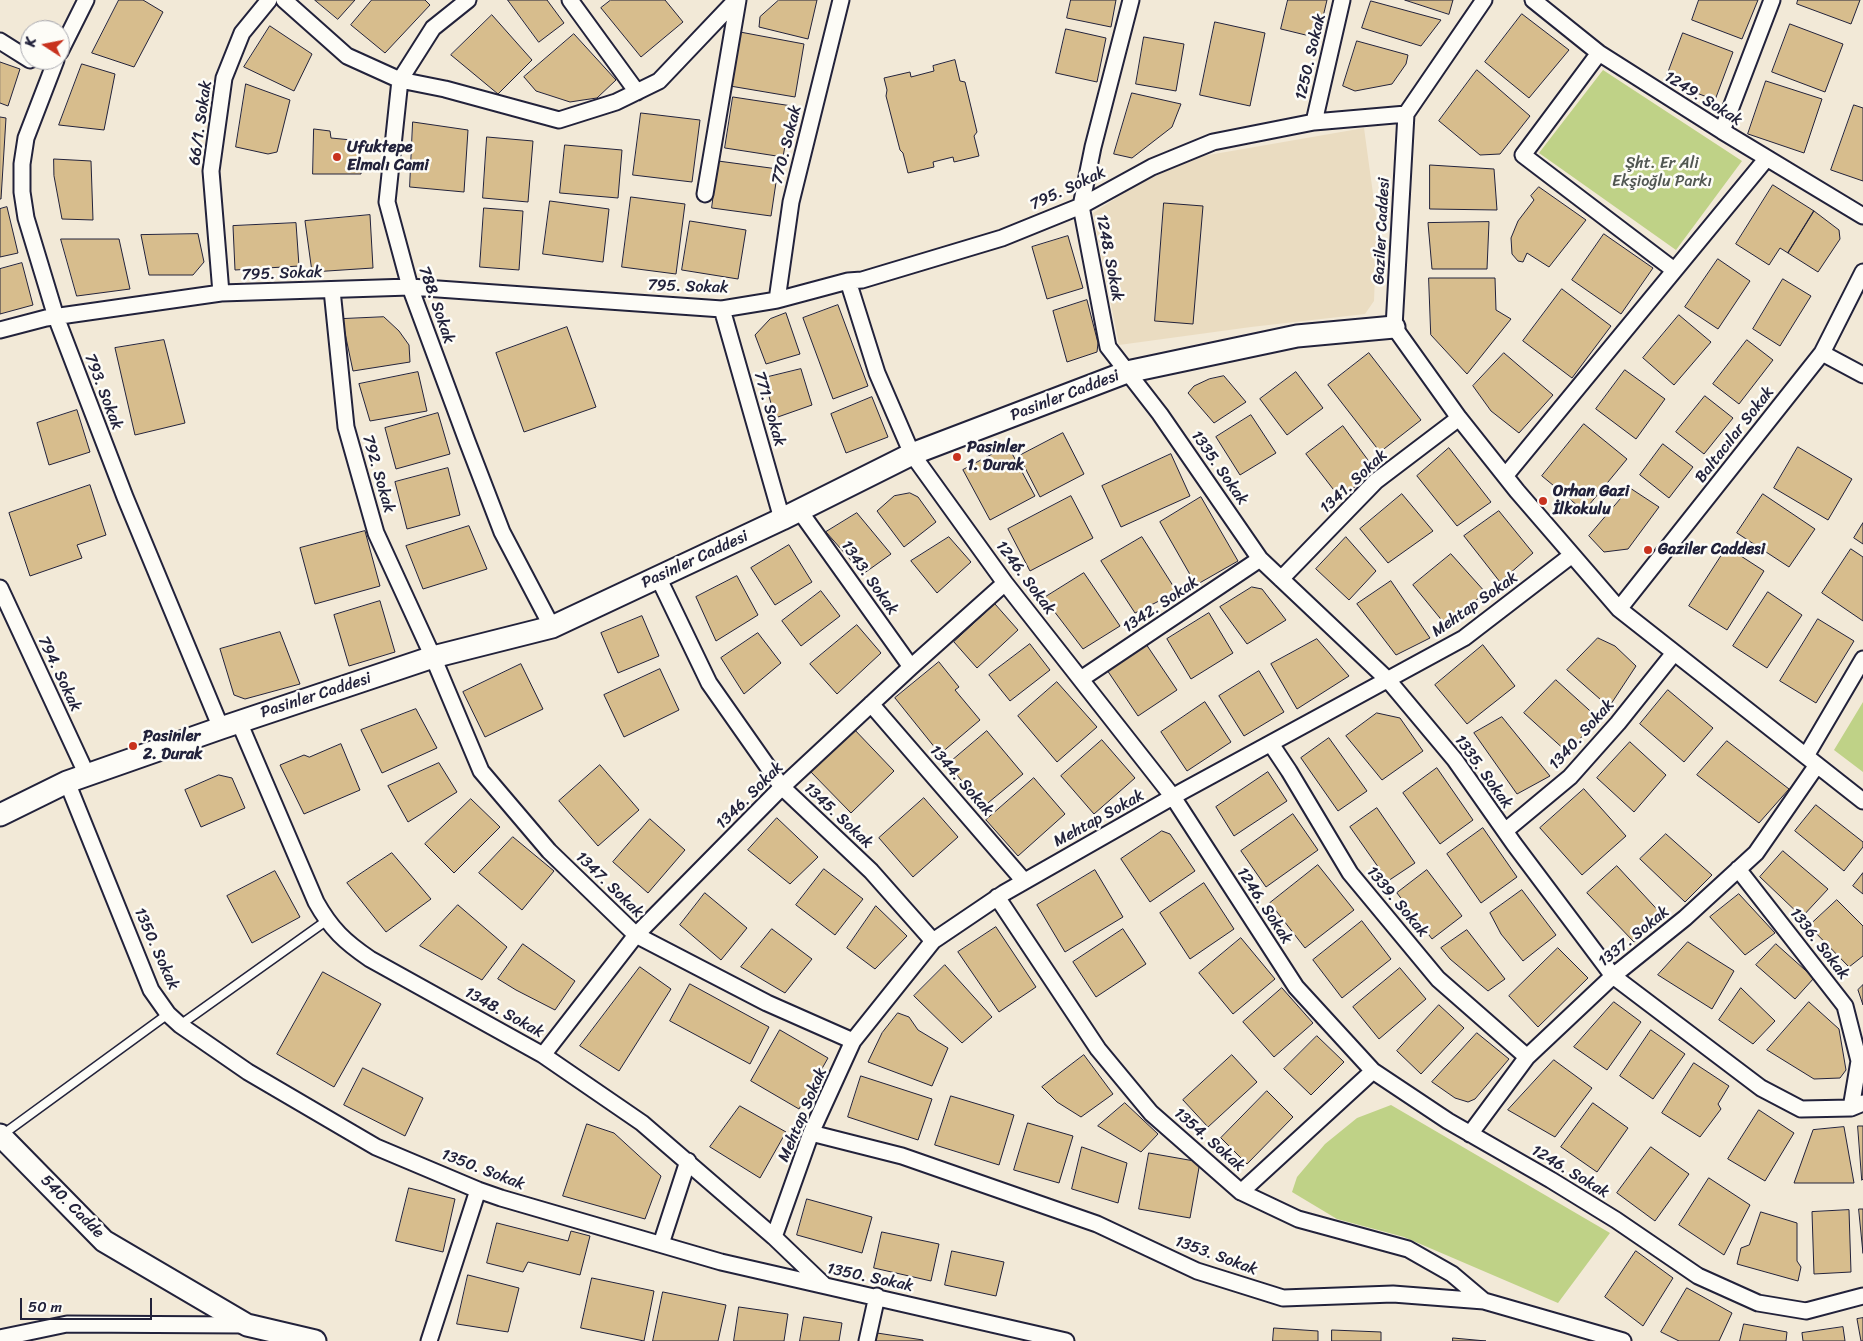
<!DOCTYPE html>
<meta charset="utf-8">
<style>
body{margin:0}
#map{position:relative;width:1863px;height:1341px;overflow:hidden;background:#f2e9d7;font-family:Sriracha,sans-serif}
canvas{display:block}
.north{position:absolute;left:20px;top:20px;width:50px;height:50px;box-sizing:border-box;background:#fdfcf7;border:1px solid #a5a5ac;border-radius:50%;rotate:281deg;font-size:14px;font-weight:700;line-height:20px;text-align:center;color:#22223b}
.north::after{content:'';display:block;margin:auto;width:18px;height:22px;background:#c8321e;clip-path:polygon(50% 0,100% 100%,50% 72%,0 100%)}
.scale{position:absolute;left:20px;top:1298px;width:132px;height:22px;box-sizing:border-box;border:2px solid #22223b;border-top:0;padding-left:6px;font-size:15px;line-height:18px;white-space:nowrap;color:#22223b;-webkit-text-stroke:4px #fdfcf7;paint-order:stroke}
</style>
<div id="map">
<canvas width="1863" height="1341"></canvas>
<div class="north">K</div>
<div class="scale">50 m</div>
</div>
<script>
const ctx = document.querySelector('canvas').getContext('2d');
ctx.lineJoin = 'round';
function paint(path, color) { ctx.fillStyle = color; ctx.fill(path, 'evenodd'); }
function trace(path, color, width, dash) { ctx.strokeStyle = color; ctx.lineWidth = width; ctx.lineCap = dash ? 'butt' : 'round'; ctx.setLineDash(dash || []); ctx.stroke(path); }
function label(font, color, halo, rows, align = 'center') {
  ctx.font = font + ' Sriracha,sans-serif'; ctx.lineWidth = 5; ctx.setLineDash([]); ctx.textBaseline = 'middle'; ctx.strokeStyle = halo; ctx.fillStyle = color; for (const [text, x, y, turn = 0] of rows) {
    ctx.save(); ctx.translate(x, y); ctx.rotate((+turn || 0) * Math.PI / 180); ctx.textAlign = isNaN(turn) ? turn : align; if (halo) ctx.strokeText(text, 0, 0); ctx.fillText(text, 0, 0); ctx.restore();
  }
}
paint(new Path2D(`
 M1364,128L1377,223L1374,301L1365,314L1251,327L1119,345L1093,213L1136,185L1197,157Z`), '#eadcc1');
paint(new Path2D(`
 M1603,70L1742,161L1676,250L1539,153Z
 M1863,702V772L1834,750Z
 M1391,1105L1610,1233L1558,1303L1404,1237L1337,1219L1292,1192L1297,1177L1325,1144L1357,1118Z`), '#bfd287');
const building = new Path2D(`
 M119,0H143L163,12L134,67L92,53Z
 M315,0H355L338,19Z
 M372,0H425L430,5L385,53L351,25Z
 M508,0H547L564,23L539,42Z
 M611,0H665L683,22L641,57L601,8Z
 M779,0H817L808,39L759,27L760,17Z
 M1071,0H1116L1111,27L1067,18Z
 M1288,0H1327L1318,38L1281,29Z
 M1405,0H1453L1449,14Z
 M1699,0H1758L1742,39L1692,20Z
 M1798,0H1860L1851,24L1797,4Z
 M1371,1L1441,20L1421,46L1362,28Z
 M1522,14L1569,50L1529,98L1485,62Z
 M492,15L532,60L498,94L451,55Z
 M1215,22L1265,33L1250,106L1200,95Z
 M1790,24L1843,44L1825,92L1772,72Z
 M270,26L312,54L294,91L244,67Z
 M1066,29L1106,38L1097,82L1056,73Z
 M740,32L804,44L795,97L730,86Z
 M1683,33L1733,52L1715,100L1665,81Z
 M574,34L616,80L597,98L583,100L570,102L536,91L524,77Z
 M1144,37L1184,44L1176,91L1136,84Z
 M1357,41L1408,55L1406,64L1392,84L1355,91L1343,86Z
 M955,60L960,81L965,82L977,132L974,136L979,156L954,162L953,157L933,162L934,167L908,173L903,153L900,150L886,96L887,90L884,78L910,72L911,77L934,71L933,66Z
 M0,62L20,69L8,106L0,103Z
 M82,64L115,74L104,130L59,125Z
 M1477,70L1530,116L1500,154L1480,155L1439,121Z
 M1766,81L1822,99L1804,153L1748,134Z
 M246,84L290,100L277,152L268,154L236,147Z
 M1132,93L1181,104L1172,127L1132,158L1114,154Z
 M733,97L792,106L783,157L725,148Z
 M1854,105L1863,108V181L1831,170Z
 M641,113L700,120L692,182L633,175Z
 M0,117L6,118L1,199H0Z
 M413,122L468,130L464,192L410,187Z
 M314,129L330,131L331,138L362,141L361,174H313Z
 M487,137L533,141L528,202L483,198Z
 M565,145L622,150L618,198L560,193Z
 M54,159L91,161L93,220L62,219L54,176Z
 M718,161L778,169L771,216L712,208Z
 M1430,165L1494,169L1497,210L1430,209Z
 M1773,185L1814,211L1788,253L1780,248L1769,265L1736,244Z
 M1539,187L1586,220L1549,267L1527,253L1523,262L1518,261L1512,254L1511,238L1518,221L1534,200L1531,196Z
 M631,197L685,204L676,274L622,267Z
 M550,201L609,209L603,262L543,254Z
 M1164,203L1203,206L1193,324L1155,321Z
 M7,207L18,253L0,257V209Z
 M484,208L523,211L519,270L480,267Z
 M1814,211L1839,230L1840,239L1818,272L1788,253Z
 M370,215L373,268L312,272L305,221Z
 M690,221L746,230L738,279L682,270Z
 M1489,222L1487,269H1432L1428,223Z
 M296,223L299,266L235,270L233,226Z
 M198,234L204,262L193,275H149L141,235Z
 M1604,234L1653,268L1621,314L1572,280Z
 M1068,236L1083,288L1047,299L1032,247Z
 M61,239H119L130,289L77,296Z
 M1718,259L1750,281L1718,329L1685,307Z
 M22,263L33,305L0,314V269Z
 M1429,278H1495L1496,310L1511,319L1467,374L1431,335Z
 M1783,279L1811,296L1780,346L1753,329Z
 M1562,289L1611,326L1572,378L1523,341Z
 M1087,300L1098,343L1097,352L1067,362L1053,311Z
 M838,305L868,386L833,399L803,318Z
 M786,313L800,354L766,364L755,335L770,319Z
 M1679,315L1711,342L1674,385L1643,358Z
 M384,317L399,331L409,345L410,362L353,371L342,319Z
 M567,327L596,407L524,432L496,353Z
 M164,340L185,423L135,435L115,348Z
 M1747,340L1773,360L1739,404L1713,384Z
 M1369,353L1421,420L1380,452L1328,385Z
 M1504,353L1553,395L1519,433L1491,411L1473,386Z
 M801,369L812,405L775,418L764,378Z
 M1625,370L1665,399L1636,439L1596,409Z
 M418,372L427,411L370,421L359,384Z
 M1296,372L1323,408L1287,435L1260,399Z
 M1224,376L1246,402L1214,423L1188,393L1194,386L1209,379Z
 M1705,396L1733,418L1704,454L1676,432Z
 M872,397L888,437L846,453L831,414Z
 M77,410L90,452L49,465L37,423Z
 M438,413L450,454L396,469L385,428Z
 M1251,415L1276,453L1240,475L1216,437Z
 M1584,424L1627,459L1584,511L1542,476Z
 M1343,426L1376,471L1340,498L1306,454Z
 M1063,433L1084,474L1040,497L1019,456Z
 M1663,444L1693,467L1669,498L1640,475Z
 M1008,446L1035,496L990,520L963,470Z
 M1798,447L1852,479L1828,520L1774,488Z
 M1449,448L1491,502L1457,526L1417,476Z
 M1171,454L1190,496L1121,527L1102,486Z
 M448,468L460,515L407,529L395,482Z
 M90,485L106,535L77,545L82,558L30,576L9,513Z
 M1630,488L1659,507L1628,549L1604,552L1589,536Z
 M910,493L918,497L936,522L904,547L877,511L894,496Z
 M1402,494L1433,531L1388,563L1360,529Z
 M1763,494L1815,529L1789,567L1737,533Z
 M1071,496L1093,538L1030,571L1008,529Z
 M1201,497L1238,561L1196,585L1160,522Z
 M1499,511L1533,553L1500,582L1464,536Z
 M857,513L891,554L863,574L826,532Z
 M1863,523V544L1854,538Z
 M469,526L487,569L423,589L406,546Z
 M365,531L380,586L315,604L300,548Z
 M949,537L971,562L937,593L911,561Z
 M1142,537L1177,592L1135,613L1101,561Z
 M1346,537L1376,571L1349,600L1316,569Z
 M789,545L812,582L775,605L751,568Z
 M1727,547L1764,571L1727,630L1689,606Z
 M1851,549L1863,557V621L1822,593Z
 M1451,554L1486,593L1444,623L1413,585Z
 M1084,573L1120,626L1083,649L1044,598Z
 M737,576L758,615L716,641L696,597Z
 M1391,581L1430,638L1396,655L1357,604Z
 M1252,587L1262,589L1286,620L1247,644L1220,607Z
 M821,591L840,616L801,646L782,621Z
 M1768,592L1802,615L1767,668L1733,646Z
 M380,601L395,652L349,666L334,615Z
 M995,604L1018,630L977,668L954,642Z
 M1209,613L1233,653L1191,679L1167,639Z
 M642,616L659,656L618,673L601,633Z
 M1818,619L1854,641L1816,703L1780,681Z
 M857,625L881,653L837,694L810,664Z
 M280,632L300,684L245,699L234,695L220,649Z
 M758,633L781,663L744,694L721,658Z
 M1598,638L1615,646L1636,666L1609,707L1567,670Z
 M1317,639L1349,676L1297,709L1271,664Z
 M1030,644L1050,670L1010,701L989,675Z
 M1146,644L1177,690L1138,716L1107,670Z
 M1483,645L1515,686L1467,724L1435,685Z
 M939,662L959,687L955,690L980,720L940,754L895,698Z
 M521,664L543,709L485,737L463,692Z
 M660,669L679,710L624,737L604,695Z
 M1259,671L1284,712L1244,736L1219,696Z
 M1556,680L1599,719L1567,752L1524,713Z
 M1057,682L1097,727L1057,762L1018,716Z
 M1668,690L1713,728L1684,762L1640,724Z
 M1205,702L1231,742L1187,771L1161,732Z
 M416,709L437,748L382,773L361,730Z
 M1377,713L1400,718L1423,751L1382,780L1346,736Z
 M1502,717L1550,776L1517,794L1474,733Z
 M852,727L894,771L851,813L809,770Z
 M987,731L1023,774L983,807L948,764Z
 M1329,738L1367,791L1338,811L1301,758Z
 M1102,740L1135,778L1094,814L1061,776Z
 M1727,741L1789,789L1759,823L1697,775Z
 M1630,742L1666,775L1634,812L1597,778Z
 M341,744L360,790L304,814L280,765L304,755L309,757Z
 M439,763L457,792L408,822L388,786Z
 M600,765L639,810L598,846L559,801Z
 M1437,768L1473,820L1440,844L1403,793Z
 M1268,772L1287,801L1234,836L1216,807Z
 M219,775L232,778L245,808L201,827L185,790Z
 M1034,778L1065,814L1018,856L986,820Z
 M1584,789L1626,836L1582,875L1540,828Z
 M924,798L958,837L913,877L879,838Z
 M471,799L500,827L454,873L425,844Z
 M1816,805L1863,842V847L1844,871L1795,831Z
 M1377,808L1415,863L1388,881L1350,827Z
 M1293,814L1318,850L1266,887L1241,851Z
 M777,818L818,857L790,884L748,850Z
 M650,819L685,850L648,893L613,862Z
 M1483,828L1517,877L1481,903L1447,854Z
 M1162,831L1170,834L1195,871L1150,902L1121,859Z
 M1666,834L1712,875L1685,902L1640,859Z
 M513,837L554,871L522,910L479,873Z
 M1783,851L1828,889L1802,917L1760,877Z
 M392,853L431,899L386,932L347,883Z
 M1318,865L1354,910L1305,948L1270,903Z
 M1617,866L1665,918L1634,942L1587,893Z
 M824,869L863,899L835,935L796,905Z
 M1095,870L1123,917L1065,952L1037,905Z
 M1427,870L1462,916L1432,939L1397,893Z
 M275,871L300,917L252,943L227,896Z
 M1863,873V894L1853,886Z
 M1204,883L1234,929L1190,959L1160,913Z
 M1522,890L1556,935L1523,961L1501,934L1490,913Z
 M705,893L747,928L721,960L680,925Z
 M1739,894L1775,933L1745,955L1710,917Z
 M1837,900L1863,926V956L1849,967L1809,926Z
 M458,905L507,947L482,980L420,946Z
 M876,906L907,936L875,969L847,948Z
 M1362,921L1391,959L1342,998L1313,960Z
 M996,927L1036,987L999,1012L958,952Z
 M772,929L812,959L785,993L741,967Z
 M1123,929L1146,964L1096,997L1073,962Z
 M1467,930L1505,979L1488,991L1450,959L1441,948Z
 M1241,938L1275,979L1233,1014L1199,973Z
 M1688,942L1734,971L1712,1009L1658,975Z
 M523,944L575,981L555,1010L516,990L498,979Z
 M1776,944L1814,978L1795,999L1756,965Z
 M1558,948L1588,978L1538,1027L1509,996Z
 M945,965L992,1017L962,1043L914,996Z
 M640,967L671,989L619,1071L580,1046Z
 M1400,968L1426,999L1379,1039L1353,1007Z
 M323,972L381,1004L334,1087L277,1054Z
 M690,984L769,1027L750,1064L670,1021Z
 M1863,985V1005L1858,990Z
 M1282,988L1313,1023L1274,1057L1243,1022Z
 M1741,988L1775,1021L1753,1044L1719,1020Z
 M1614,1002L1641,1022L1607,1070L1574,1047Z
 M1809,1002L1839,1029L1846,1070L1840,1078L1814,1079L1767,1050Z
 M1439,1005L1464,1028L1421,1074L1397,1051Z
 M898,1013L909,1017L918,1030L948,1048L932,1086L868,1062L882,1033Z
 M780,1030L828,1058L799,1109L751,1081Z
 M1651,1030L1685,1054L1653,1099L1620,1076Z
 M1477,1033L1509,1059L1475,1099L1468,1102L1455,1098L1432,1082Z
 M1317,1036L1344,1062L1311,1095L1284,1069Z
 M1084,1055L1113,1094L1081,1117L1057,1102L1042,1087Z
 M1232,1055L1257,1082L1208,1127L1183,1100Z
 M1554,1060L1592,1088L1555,1137L1508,1110Z
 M1694,1063L1729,1086L1718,1104L1721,1109L1700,1137L1662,1113Z
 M363,1068L423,1098L405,1136L344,1105Z
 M861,1076L932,1099L918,1140L848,1117Z
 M1267,1091L1293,1117L1247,1164L1221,1138Z
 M951,1096L1014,1115L999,1165L935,1145Z
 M1125,1103L1158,1134L1141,1152L1098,1126Z
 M1593,1103L1628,1128L1597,1172L1561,1147Z
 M740,1106L786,1132L760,1178L710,1147Z
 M1759,1110L1794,1133L1765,1181L1728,1159Z
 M1028,1123L1073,1136L1059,1183L1014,1170Z
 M587,1124L614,1133L661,1176L645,1219L563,1196Z
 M1858,1126H1863V1179L1862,1180Z
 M1844,1127L1854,1183H1794L1813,1130Z
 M1082,1147L1127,1163L1118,1203L1072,1189Z
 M1651,1147L1689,1174L1655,1221L1617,1193Z
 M1149,1153L1200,1162L1190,1218L1139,1209Z
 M1709,1178L1750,1205L1724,1255L1679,1225Z
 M409,1188L455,1199L443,1252L396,1241Z
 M807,1199L872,1217L862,1253L797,1235Z
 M1859,1209H1863V1253Z
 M1849,1210L1851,1272L1814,1274L1812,1212Z
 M1761,1212L1797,1223V1261L1801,1267L1798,1281L1737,1264L1741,1248L1749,1245Z
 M497,1223L568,1241L571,1231L590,1236L580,1275L528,1262L523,1272L487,1263Z
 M882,1232L939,1244L931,1281L874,1268Z
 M952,1251L1004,1262L996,1296L945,1285Z
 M1636,1251L1673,1278L1643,1326L1605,1297Z
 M468,1275L519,1288L508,1332L457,1324Z
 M592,1278L654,1291L644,1341L581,1328Z
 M1687,1288L1732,1313L1719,1341H1679L1661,1332Z
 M663,1292L726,1305L718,1341H653Z
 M739,1307L788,1314L784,1341H734Z
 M804,1317L842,1323L839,1341H800Z
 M1863,1318V1341H1861L1857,1319Z
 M1744,1324L1787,1332L1786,1341H1740Z
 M1843,1327L1845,1341H1803L1802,1333Z
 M1274,1328L1318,1331V1341H1273Z
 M1332,1330L1381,1332V1341H1332Z
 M877,1333L923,1340V1341H876Z
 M1453,1338L1486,1341H1453Z`);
paint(building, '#d7bd8d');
trace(building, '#22223b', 1);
const lane = new Path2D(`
 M180,1025L326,921
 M2,1135L168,1014`);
const street = new Path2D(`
 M284,0L347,56L400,80L445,89L559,120L616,102L659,81L736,0
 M468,0L433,28L400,80L387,202L410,287L467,441L502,532L552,627
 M570,0L637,92
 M1131,0L1093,147L1081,206L1108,347L1160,414L1260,559L1388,680L1455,760L1514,844L1613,976L1761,1088L1801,1109L1851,1108L1863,1103
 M1484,0L1406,114L1394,327L1459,418L1517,491L1619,609L1863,801
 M1533,0L1599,53L1722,131L1863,216
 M0,41L30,60
 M60,52L86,0
 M1599,53L1523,155L1674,270
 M56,60L26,138L22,164V192L26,218L56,317L125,497L221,728
 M1314,122L1342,0
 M1722,131L1772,0
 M705,194L738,0
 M848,281L877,373L912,454L1005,583L1173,797L1296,987L1373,1071L1448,1121L1551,1180L1616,1220L1698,1276L1758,1303L1806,1311L1863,1296
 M332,290L346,427L376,533L433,657L481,771L549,851L636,935L767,1003L853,1041
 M221,293L211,171L224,78L242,33L269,0
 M777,300L791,202L841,0
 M722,309L782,519
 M0,330L46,318L221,293L410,287L722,309L777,300L848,281L862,280L1002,238L1081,206L1152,167L1213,142L1314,122L1406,114
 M1822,353L1863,375
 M1506,475L1767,158
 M799,510L911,667
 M658,577L709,683L782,787L871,871L933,941
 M1281,579L1376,481L1459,418
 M0,588L87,775
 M1619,609L1822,353L1863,272
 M1081,679L1260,559
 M871,704L1024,881
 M239,722L316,902C331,929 345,942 370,959L543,1055L642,1123L774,1237L823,1284
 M1271,744L1289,771L1350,873L1438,979L1527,1057
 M1806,756L1863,659
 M67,782L151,990L168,1014L180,1025L248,1072L376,1147L478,1190L501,1198L721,1262L1066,1341
 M1505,831L1570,777L1618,723L1674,653
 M1738,869L1845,1006L1859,1061L1851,1108
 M997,897L1098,1049L1151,1113L1241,1192L1298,1219L1408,1249L1452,1274L1484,1301
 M543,1055L636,935L782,787L911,667L1005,583
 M811,1133L902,1156L1097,1224L1197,1271L1283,1298L1393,1294L1484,1301L1623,1341
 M1470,1134L1527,1057L1613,976L1685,918L1756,853L1817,765
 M1241,1192L1373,1071
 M774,1237L811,1133L853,1041L933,941L1004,893L1183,791L1464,638L1572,555
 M661,1244L688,1161
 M0,1338L67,1324L245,1325
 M429,1341L478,1190
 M867,1341L877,1296`);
const secondary = new Path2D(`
 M0,815L67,782L221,728L433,657L552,627L782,519L912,454L1127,372L1297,336L1394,327
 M0,1135L104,1241L247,1325L315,1341`);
trace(lane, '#22223b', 11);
trace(street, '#22223b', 19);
trace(secondary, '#22223b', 25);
trace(lane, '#fdfcf7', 8);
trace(street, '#fdfcf7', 15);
trace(secondary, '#fdfcf7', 21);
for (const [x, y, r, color] of [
 [337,157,5,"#c8321e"],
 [957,457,5,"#c8321e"],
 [1543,501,5,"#c8321e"],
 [1648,550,5,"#c8321e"],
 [133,746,5,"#c8321e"]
]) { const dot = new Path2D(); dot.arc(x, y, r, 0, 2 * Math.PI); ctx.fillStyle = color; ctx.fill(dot); trace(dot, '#fdfcf7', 2); }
label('16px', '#22223b', '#fdfcf7', [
 ["1250. Sokak",1311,57,-77],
 ["1249. Sokak",1703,99,32],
 ["66/1. Sokak",201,123,-82],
 ["770. Sokak",787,145,-76],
 ["795. Sokak",1068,189,-25],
 ["Gaziler Caddesi",1382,231,-87],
 ["1248. Sokak",1109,258,79],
 ["795. Sokak",282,274,-2],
 ["795. Sokak",688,287,2],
 ["788. Sokak",436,305,71],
 ["793. Sokak",103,392,69],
 ["Pasinler Caddesi",1065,396,-21],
 ["771. Sokak",769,409,74],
 ["Baltacılar Sokak",1735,435,-52],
 ["1335. Sokak",1219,468,55],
 ["792. Sokak",378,474,74],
 ["1341. Sokak",1354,482,-43],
 ["Pasinler Caddesi",695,560,-25],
 ["1343. Sokak",869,578,55],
 ["1246. Sokak",1025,578,53],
 ["1342. Sokak",1161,605,-34],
 ["Mehtap Sokak",1475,605,-35],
 ["794. Sokak",59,674,65],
 ["Pasinler Caddesi",316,696,-18],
 ["1340. Sokak",1582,735,-48],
 ["1335. Sokak",1483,772,54],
 ["1344. Sokak",961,781,49],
 ["1346. Sokak",750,796,-45],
 ["1345. Sokak",838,816,43],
 ["Mehtap Sokak",1099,819,-29],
 ["1347. Sokak",609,885,44],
 ["1339. Sokak",1397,902,50],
 ["1246. Sokak",1264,906,57],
 ["1337. Sokak",1634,937,-39],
 ["1336. Sokak",1819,944,52],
 ["1350. Sokak",156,949,66],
 ["1348. Sokak",504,1013,29],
 ["Mehtap Sokak",803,1115,-67],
 ["1354. Sokak",1209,1140,41],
 ["1350. Sokak",483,1170,21],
 ["1246. Sokak",1570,1172,31],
 ["540. Cadde",72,1207,45],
 ["1353. Sokak",1216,1256,20],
 ["1350. Sokak",870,1278,12]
]);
label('bold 16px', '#22223b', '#fdfcf7', [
 ["Ufuktepe",347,148],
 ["Elmalı Cami",347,166],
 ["Pasinler",967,448],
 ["1. Durak",967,466],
 ["Orhan Gazi",1553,492],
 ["İlkokulu",1553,510],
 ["Gaziler Caddesi",1658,550],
 ["Pasinler",143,737],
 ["2. Durak",143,755]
], 'left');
label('16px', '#515752', '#fdfcf7', [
 ["Şht. Er Ali",1662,164],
 ["Ekşioğlu Parkı",1662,182]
]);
</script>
